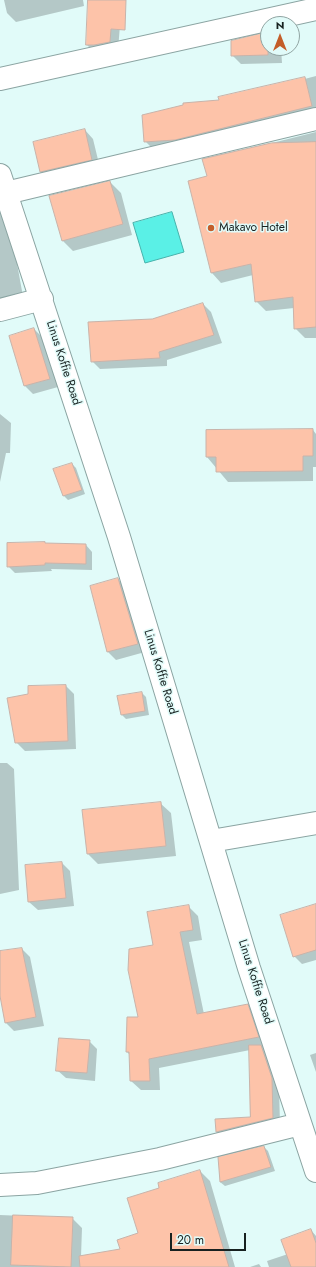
<!DOCTYPE html>
<style>
body{margin:0}
#map{position:relative;width:316px;height:1267px;overflow:hidden;background:#e1fbf9;font-family:Jost,sans-serif}
canvas{display:block}
.north{position:absolute;left:260px;top:16px;width:40px;height:40px;box-sizing:border-box;background:#e1fbf9;border:1px solid #90a4a2;border-radius:50%;rotate:0deg;font-size:11px;font-weight:700;line-height:16px;text-align:center;color:#172120}
.north::after{content:'';display:block;margin:auto;width:14px;height:18px;background:#c35e2a;clip-path:polygon(50% 0,100% 100%,50% 72%,0 100%)}
.scale{position:absolute;left:170px;top:1233px;width:76px;height:18px;box-sizing:border-box;border:2px solid #172120;border-top:0;padding-left:5px;font-size:12px;line-height:14px;white-space:nowrap;color:#172120;-webkit-text-stroke:3px #e1fbf9;paint-order:stroke}
</style>
<div id="map">
<canvas width="316" height="1267"></canvas>
<div class="north">N</div>
<div class="scale">20 m</div>
</div>
<script>
const ctx = document.querySelector('canvas').getContext('2d');
ctx.lineJoin = 'round';
function paint(path, color) { ctx.fillStyle = color; ctx.fill(path, 'evenodd'); }
function trace(path, color, width, dash) { ctx.strokeStyle = color; ctx.lineWidth = width; ctx.lineCap = dash ? 'butt' : 'round'; ctx.setLineDash(dash || []); ctx.stroke(path); }
function label(font, color, halo, rows, align = 'center') {
  ctx.font = font + ' Jost,sans-serif'; ctx.lineWidth = 3; ctx.setLineDash([]); ctx.textBaseline = 'middle'; ctx.strokeStyle = halo; ctx.fillStyle = color; for (const [text, x, y, turn = 0] of rows) {
    ctx.save(); ctx.translate(x, y); ctx.rotate((+turn || 0) * Math.PI / 180); ctx.textAlign = isNaN(turn) ? turn : align; if (halo) ctx.strokeText(text, 0, 0); ctx.fillText(text, 0, 0); ctx.restore();
  }
}
const water = new Path2D(`
 M172,212L184,252L145,263L133,223Z`);
paint(water, '#5af0e6');
trace(water, '#46b2ab', 1);
paint(new Path2D(`
 M4,0H83L84,6L16,22L7,13Z
 M88,15L120,25L118,50L95,53L87,45Z
 M268,33V48H281L282,63L241,64L232,55Z
 M316,76V117L154,150L145,141L220,101Z
 M85,130L93,139L100,168L49,180L41,172Z
 M316,132V338H305L295,328L294,308L266,311L256,301L253,275L221,283L212,273L208,177L204,160Z
 M110,182L121,193L132,235L73,251L63,241Z
 M0,213L7,219L12,236L24,302L6,305L0,298Z
 M203,304L211,312L222,343L167,360V366L100,369L92,361L152,320Z
 M34,329L42,337L58,387L33,394L25,386Z
 M0,414L11,423L10,453H6L0,482Z
 M313,430L316,434V467H313V481L228,482L207,457Z
 M72,464L76,468L85,494L68,500L64,496L55,470Z
 M46,545H86L92,552V570L51,569L52,571L15,573L8,566Z
 M118,579L126,588L145,652L116,660L108,652L91,586Z
 M66,686L74,694L76,749L25,751L16,742L29,695Z
 M142,693L146,697L149,715L126,719L122,715Z
 M0,763H7L14,769L19,890L0,894Z
 M160,803L171,813L176,856L98,864L88,854Z
 M62,863L70,871L74,906L38,910L29,902Z
 M316,905V960L302,964L294,956Z
 M188,906L198,916L202,940L189,942L204,1014L247,1005L257,1015L268,1047L263,1048L268,1054L279,1086L280,1125L225,1139L217,1132L251,1118L250,1050L159,1068L160,1090H141L131,1081L130,1055L127,1052L128,1018H139L154,945Z
 M22,949L30,957L44,1026L14,1031L6,1023L0,991V952Z
 M89,1041L97,1049L95,1081L66,1078L57,1070Z
 M316,1053V1072L310,1055Z
 M264,1147L268,1151L275,1171L225,1186L220,1182L219,1158Z
 M200,1171L210,1181L235,1267H0V1215L72,1218L82,1228L81,1257L122,1250L139,1233L160,1189Z
 M311,1230L316,1236V1267H269L267,1261L288,1254Z
 M259,1264L261,1267H250Z`), '#0003');
const building = new Path2D(`
 M88,0H126L125,30L111,29L110,42L94,45H86Z
 M268,32V55L231,56V41Z
 M305,77L312,106L175,140L144,142L142,115L183,105V103L219,100L218,97Z
 M85,129L92,160L40,172L33,142Z
 M316,142V327L294,329L293,297L255,302L251,264L211,273L188,181L207,176L202,159L271,143Z
 M110,181L123,224L62,241L49,196Z
 M203,303L214,335L159,352L160,358L91,362L88,322L152,319Z
 M34,328L50,379L24,386L9,336Z
 M313,429V456H303V471L216,472V457H206V430Z
 M72,463L82,490L63,496L53,469Z
 M45,542V543L86,544V564L45,563V565L7,567V543Z
 M118,578L138,644L107,652L90,586Z
 M66,685L68,741L15,743L7,698L28,694V686Z
 M142,692L145,711L121,715L117,696Z
 M161,802L166,846L87,854L82,810Z
 M62,862L66,898L28,902L25,865Z
 M316,904V950L293,957L280,915Z
 M189,905L193,930L180,932L197,1014L248,1004L259,1037L149,1059L150,1081H130L129,1052H126L127,1017H138L128,970L129,949L153,945L147,912Z
 M22,948L36,1017L5,1023L0,996V951Z
 M59,1038L90,1040L87,1073L56,1071Z
 M249,1045H261L272,1078L273,1118L216,1132L215,1119L250,1117Z
 M264,1146L271,1167L220,1182L218,1157Z
 M200,1170L229,1267H80L79,1256L120,1249L117,1240L138,1233L127,1198L159,1188L158,1183Z
 M13,1215L73,1217L71,1267L11,1265Z
 M311,1229L316,1243V1267H291L281,1240Z`);
paint(building, '#fdc3a9');
trace(building, '#c8b3aa', 1);
const minor = new Path2D(`
 M0,79L316,9
 M0,175L119,537L249,968L316,1171
 M6,193L316,119
 M0,310L42,299
 M211,841L316,823
 M0,1185L37,1183L160,1159L300,1124`);
trace(minor, '#8ba4a2', 24);
trace(minor, '#fff', 22);
for (const [x, y, r, color] of [
 [211,228,4,"#c35e2a"]
]) { const dot = new Path2D(); dot.arc(x, y, r, 0, 2 * Math.PI); ctx.fillStyle = color; ctx.fill(dot); trace(dot, '#e1fbf9', 1.5); }
label('12px', '#172120', '#e1fbf9', [
 ["Makavo Hotel",219,228]
], 'left');
label('12px', '#172120', '#e1fbf9', [
 ["Linus Koffie Road",63,363,72],
 ["Linus Koffie Road",160,672,73],
 ["Linus Koffie Road",255,982,72]
]);
</script>
